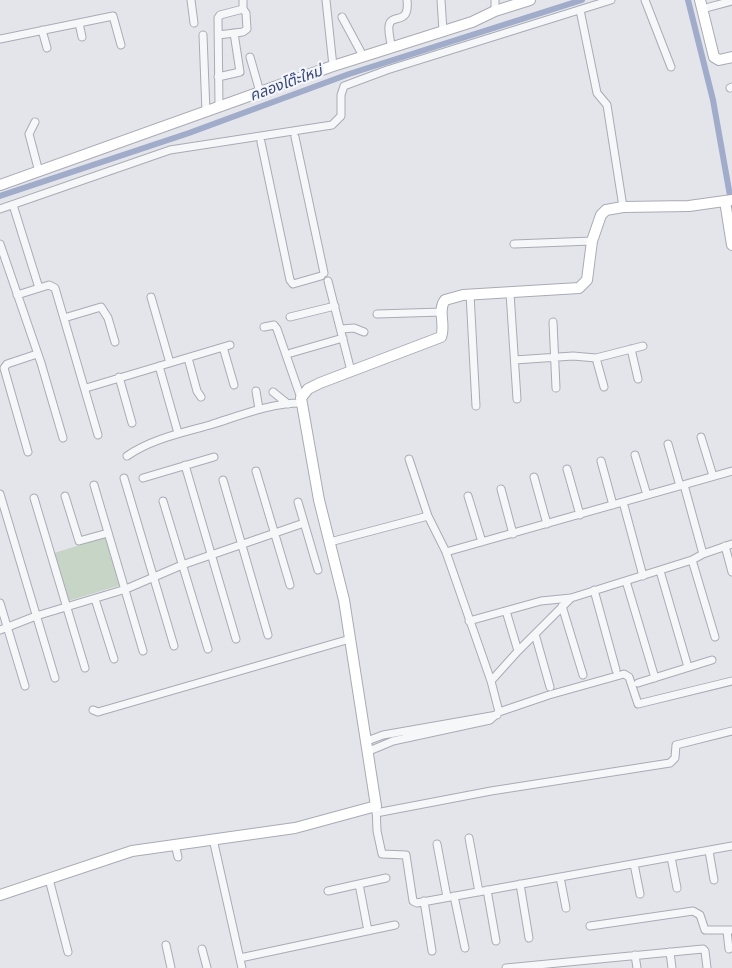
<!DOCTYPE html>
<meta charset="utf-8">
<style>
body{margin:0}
canvas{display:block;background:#e4e5eb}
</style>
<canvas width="732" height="968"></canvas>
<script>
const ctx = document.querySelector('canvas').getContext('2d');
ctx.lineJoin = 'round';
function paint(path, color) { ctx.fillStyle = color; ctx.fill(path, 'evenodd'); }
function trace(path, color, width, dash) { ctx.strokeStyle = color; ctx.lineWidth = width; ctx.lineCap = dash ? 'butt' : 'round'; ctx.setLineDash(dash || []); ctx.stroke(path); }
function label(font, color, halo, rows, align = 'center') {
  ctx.font = font + ' Helvetica,"Noto Sans Thai",sans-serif'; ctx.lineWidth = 4.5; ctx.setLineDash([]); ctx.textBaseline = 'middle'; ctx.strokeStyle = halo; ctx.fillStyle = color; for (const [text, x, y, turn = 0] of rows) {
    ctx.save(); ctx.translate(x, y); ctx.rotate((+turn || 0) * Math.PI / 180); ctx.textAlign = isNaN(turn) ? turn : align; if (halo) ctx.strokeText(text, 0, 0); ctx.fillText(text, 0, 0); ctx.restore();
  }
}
paint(new Path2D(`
 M106,537L121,585L68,601L54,553Z`), '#c6d5c5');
trace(new Path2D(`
 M688,0L713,100L732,207
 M0,196L189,133L349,74L582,0`), '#a0acca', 6);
const street = new Path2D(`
 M191,0L194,23
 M326,0L333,66
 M441,0L443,31
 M645,0L671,67
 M702,9L732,1
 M580,10L597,93L607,105L623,207
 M495,11V0
 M342,17L363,56
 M79,23L82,37
 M42,30L47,48
 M203,35L206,112
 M218,35L243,32L247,29L246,13L243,9
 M0,39L113,16L121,45
 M391,47C391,41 388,32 389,26C391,12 410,27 407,0
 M250,57L260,92
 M218,77L240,72L234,33
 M730,88L732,87
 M219,107L218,18L220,15L243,9V0
 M35,122L29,134L39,172
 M295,137L324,273
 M261,142L290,280L293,284L321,276
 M13,205L39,288
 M0,209L170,150L332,125L341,116V95L344,86L387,70L611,0
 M0,244L41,363L63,438
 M514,244L592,241
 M328,281L351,371
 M510,293L517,399
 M470,294L476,406
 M17,295L49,285L55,288L98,435
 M151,297L170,363
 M377,314L442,312
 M290,317L335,306
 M64,318L101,307L108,318L115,342
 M553,322L556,388
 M264,327L274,325L277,329L301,398
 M341,329L354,328L364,332
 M223,347L234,385
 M631,349L638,379
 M291,353L343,338
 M188,358L197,391L201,397
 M596,358L604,387
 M515,360L573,356L596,358L643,346
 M159,366L178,433
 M119,377L132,423
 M86,388L230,345
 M256,391L259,409
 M273,392L288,404
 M701,437L713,476
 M668,444L680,486
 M28,452L4,368L7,364L37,354
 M635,455L647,495
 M127,456C151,439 182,433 210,425C239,416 270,403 301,403
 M601,461L613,505
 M185,465L236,639
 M567,469L580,515
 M256,471L290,585
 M534,477L547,524
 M124,478L174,646
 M143,478L214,457
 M223,480L268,635
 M94,485L143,651
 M501,489L513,534
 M0,494L55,678
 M65,496L79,541L108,533
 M468,496L482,542
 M34,498L85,668
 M163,501L208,649
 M298,502L318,570
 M623,502L643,576
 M330,542L428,516
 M725,546L732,572
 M446,552L732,471
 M703,554L732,544
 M692,560L715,637
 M660,571L688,667
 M626,581L655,678
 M594,590L616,670
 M95,599L114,659
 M0,603L25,686
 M562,606L583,675
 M506,611L518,651
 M469,621L541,601L571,598
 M0,630L36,616L126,589L182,565L304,523
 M535,634L550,687
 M491,681L518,651L571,598L692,560L703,554L684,485
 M638,683L712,660
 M93,710L98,712L350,639
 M499,712L549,695L624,674L629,677L638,704L732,681
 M367,741L383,735L497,715
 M369,751L393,741L490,720L499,712L491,681L446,552L428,516L409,459
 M376,806L377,831L382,854L406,855L413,901L417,903L732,846
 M376,813L491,791L670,763L675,758L676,745L732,731
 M469,838L479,892
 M213,839L242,968
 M175,844L178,857
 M437,844L447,897
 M709,851L714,880
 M671,857L677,888
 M634,864L640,894
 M560,877L566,908
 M49,879L68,952
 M520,884L529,938
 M487,890L496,941
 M328,891L359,884
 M454,896L465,948
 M424,901L432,951
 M590,926L693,911L700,915L705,930H732
 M368,931L359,884L386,878
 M727,931L729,949
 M166,945L171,968
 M202,949L207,968
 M670,952L672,968
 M635,955L637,968
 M240,958L395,925
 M506,968L703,949L705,951L707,968`);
const secondary = new Path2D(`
 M700,0L714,57L719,60L732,57
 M0,185L330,67L472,22L495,11L530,0
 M725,201L732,245
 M0,895L132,851L295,828L376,806L344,600L319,500L301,398L308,389L320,383L441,337C446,325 437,310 445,300L463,295L579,288L587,280L592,241L601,215L606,210L623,207L689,206L732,200`);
trace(street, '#a9abb5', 9);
trace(secondary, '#a9abb5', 12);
trace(street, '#f6f7f9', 7);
trace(secondary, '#fff', 10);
label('italic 15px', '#364777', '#f3f5f8', [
 ["คลองโต๊ะใหม่",286,84,-20]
]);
</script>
